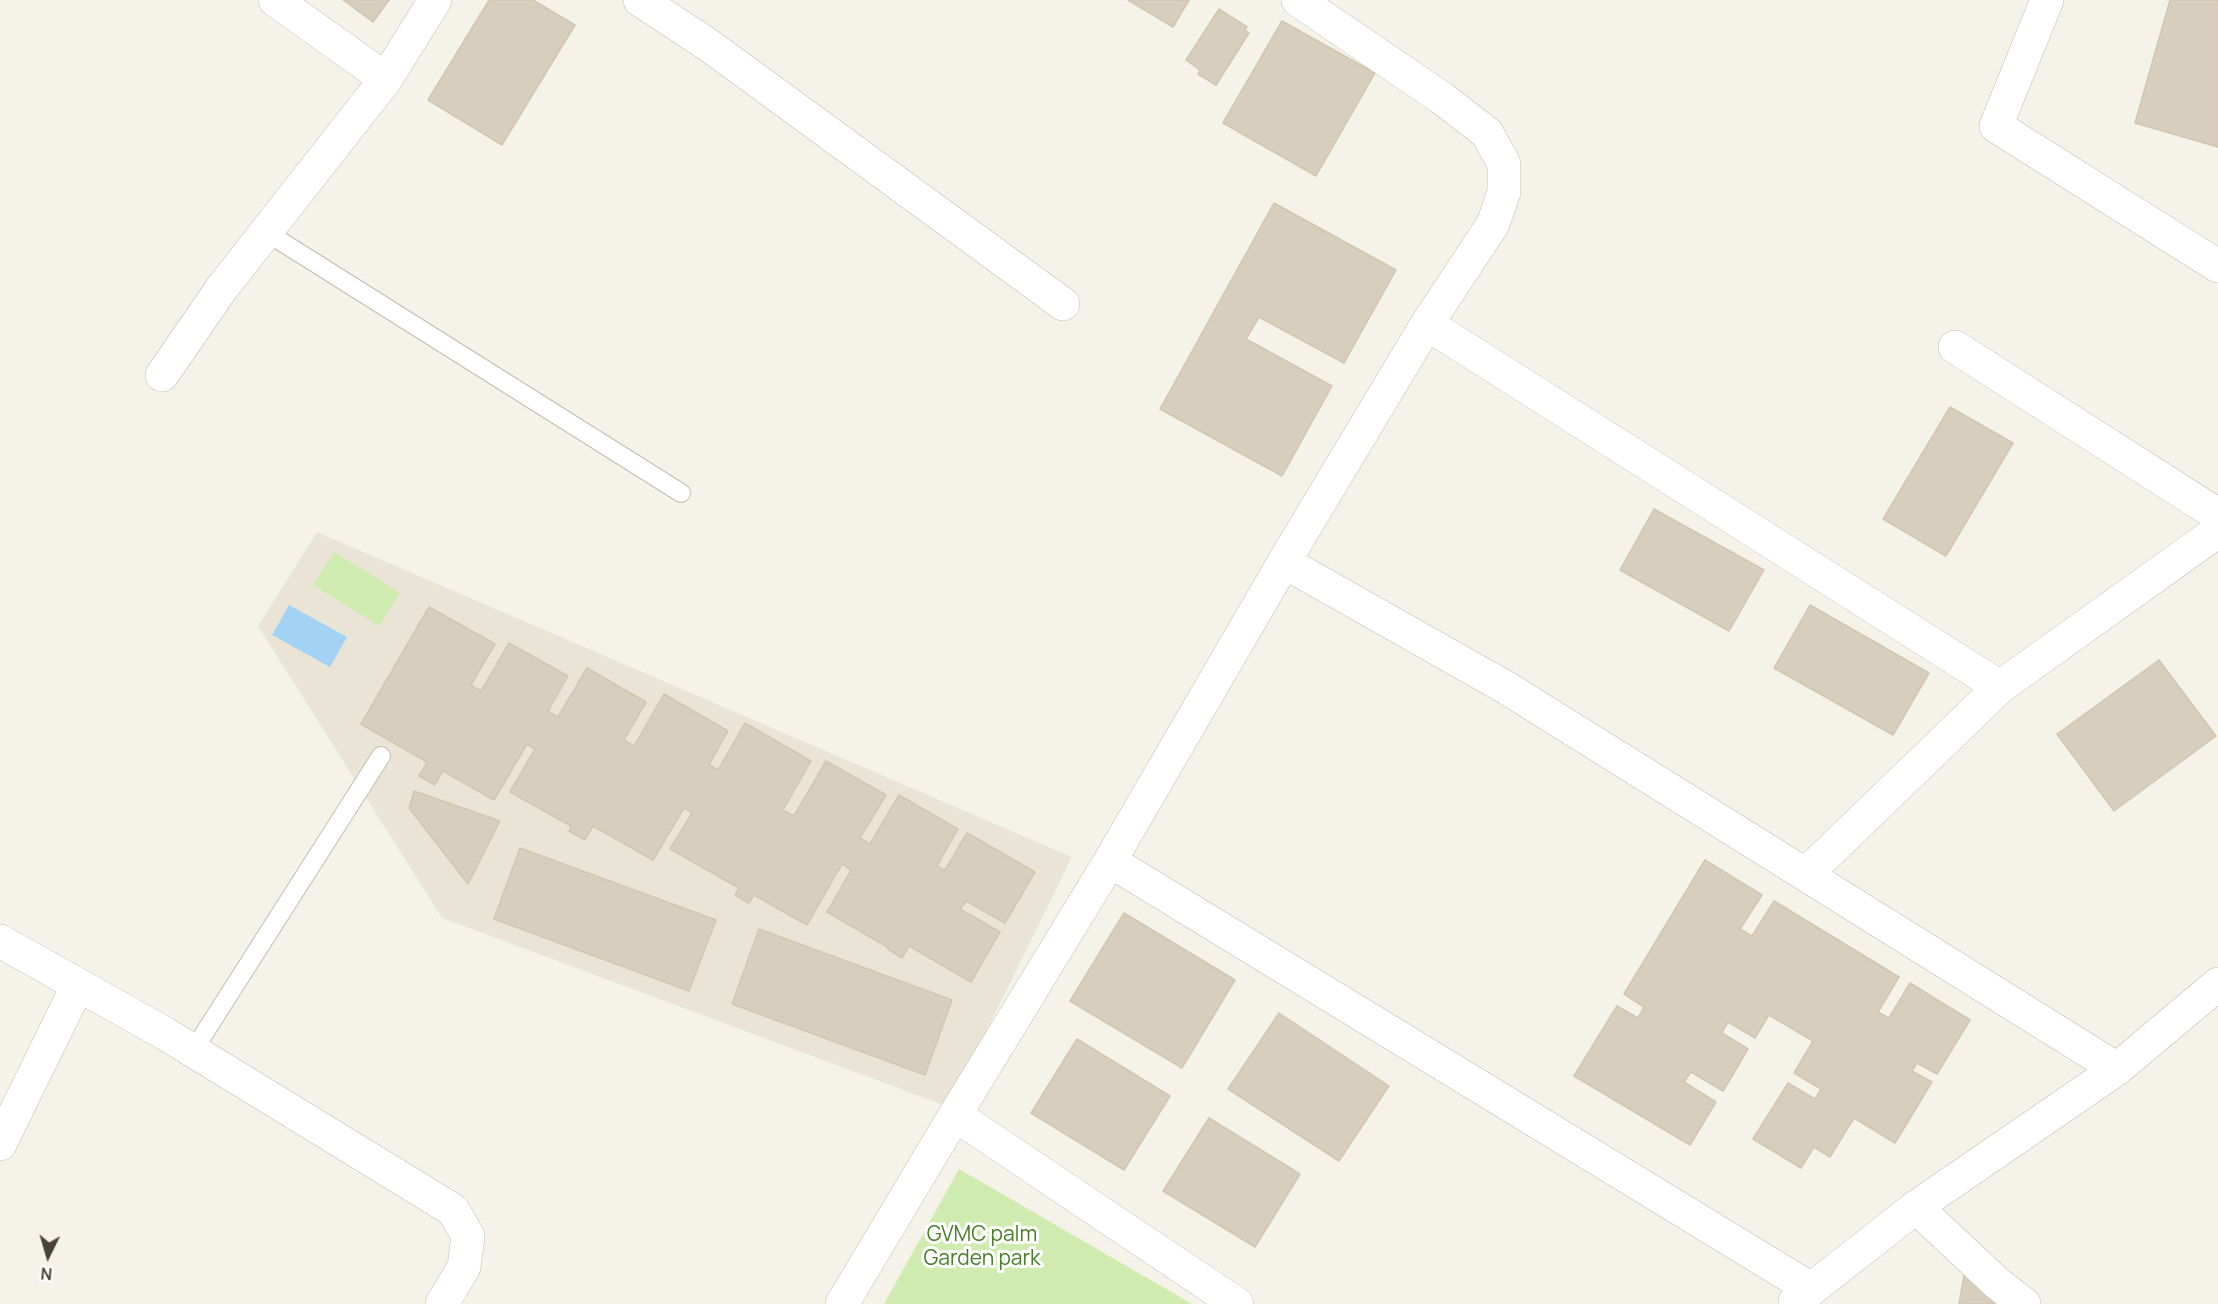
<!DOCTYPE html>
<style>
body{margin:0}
#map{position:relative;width:2218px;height:1304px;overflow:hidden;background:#f5f2e9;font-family:Manrope,sans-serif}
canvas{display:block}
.north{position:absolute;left:18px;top:1226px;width:60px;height:60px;-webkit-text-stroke:4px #fff;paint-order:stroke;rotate:185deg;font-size:16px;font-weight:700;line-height:24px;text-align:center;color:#4a4237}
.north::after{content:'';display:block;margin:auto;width:21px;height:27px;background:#4a4237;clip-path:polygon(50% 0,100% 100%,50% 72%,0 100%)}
</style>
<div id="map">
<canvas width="2218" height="1304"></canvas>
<div class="north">N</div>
</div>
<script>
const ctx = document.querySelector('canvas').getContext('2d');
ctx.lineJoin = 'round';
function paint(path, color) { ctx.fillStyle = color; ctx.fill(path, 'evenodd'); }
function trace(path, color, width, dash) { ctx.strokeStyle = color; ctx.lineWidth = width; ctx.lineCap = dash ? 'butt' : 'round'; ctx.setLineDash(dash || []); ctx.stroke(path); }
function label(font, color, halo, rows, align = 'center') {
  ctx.font = font + ' Manrope,sans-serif'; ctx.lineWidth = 6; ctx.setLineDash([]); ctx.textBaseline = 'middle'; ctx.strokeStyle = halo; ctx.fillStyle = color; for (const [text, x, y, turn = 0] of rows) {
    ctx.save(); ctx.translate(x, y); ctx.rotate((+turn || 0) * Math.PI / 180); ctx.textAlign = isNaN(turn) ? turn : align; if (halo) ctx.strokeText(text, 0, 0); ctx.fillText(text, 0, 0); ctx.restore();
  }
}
paint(new Path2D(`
 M317,532L1072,857L949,1107L442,918L258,626Z`), '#eae4d7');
paint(new Path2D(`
 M334,552L400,593L379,626L313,585Z
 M959,1169L1192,1304H884Z`), '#d0ebb0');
paint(new Path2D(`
 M289,605L347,637L330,667L272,635Z`), '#a3d3f4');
const building = new Path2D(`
 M343,0H389L373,22Z
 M489,0H533L575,25L502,145L428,100Z
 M1128,0H1189L1173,27Z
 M2170,0H2218V147L2135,123Z
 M1219,9L1247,27L1245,30L1249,33L1216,85L1198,74L1200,70L1186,60Z
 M1282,21L1375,73L1316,176L1223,123Z
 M1274,203L1396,270L1344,363L1259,317L1246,339L1332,386L1282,476L1160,409Z
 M1950,407L2013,443L1946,556L1883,519Z
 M1654,509L1764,570L1729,631L1620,570Z
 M1810,605L1929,673L1893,735L1774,668Z
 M429,607L495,644L471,685L481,691L509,643L568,676L548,711L558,717L587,668L646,702L624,740L634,746L664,694L728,731L709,765L718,770L745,723L811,761L783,810L794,816L826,761L886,795L860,838L870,844L899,795L958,829L937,866L945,870L967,833L1035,872L1005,923L966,901L960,909L1000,932L971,982L909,946L902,958L888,949L889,948L827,912L851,870L842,864L807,925L754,895L749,903L735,895L739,888L670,849L692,813L684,808L653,860L593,826L585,840L569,831L571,826L510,792L535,749L527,744L494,800L443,771L435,785L419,776L427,762L361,724Z
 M2159,660L2216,736L2114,811L2057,734Z
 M414,791L500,821L468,884L409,808Z
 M520,848L716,920L689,991L494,919Z
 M1705,860L1762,895L1740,929L1752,936L1774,901L1899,977L1878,1012L1889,1018L1910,983L1970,1020L1937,1074L1917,1063L1912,1071L1932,1082L1895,1143L1854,1118L1830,1157L1814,1147L1801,1168L1753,1139L1788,1083L1815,1099L1821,1089L1794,1073L1813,1041L1769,1015L1755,1038L1728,1022L1722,1033L1748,1049L1723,1091L1691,1072L1684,1082L1716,1102L1690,1145L1574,1076L1617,1006L1638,1018L1644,1007L1624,994Z
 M1124,913L1235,980L1182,1068L1070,1001Z
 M759,929L952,1000L925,1075L732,1004Z
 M1279,1013L1389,1086L1339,1161L1228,1089Z
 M1077,1039L1170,1096L1124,1170L1031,1113Z
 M1209,1118L1300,1174L1255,1247L1163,1191Z
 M1965,1270L2006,1304H1959Z`);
paint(building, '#d8cebe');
trace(building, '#d3c6b1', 1.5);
const service = new Path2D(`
 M266,232L681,493
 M193,1051L381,756`);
const minor = new Path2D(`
 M275,0L386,79
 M640,0L707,44L1063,304
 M2047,0L1996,126L2218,266
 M1427,324L2000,687
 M1955,347L2218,515
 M162,375L222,288L386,79L435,0
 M1284,562L1505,687L2117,1069
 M1110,861L1811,1289
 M1806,874L2000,687L2218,531
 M0,941L164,1033L453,1210L468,1236L464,1267L442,1304
 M955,1115L1237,1304
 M0,1144L78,985
 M1795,1302L1916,1207L2117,1069L2218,984
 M842,1304L955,1115L1110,861L1284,562L1427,324L1493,224L1504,192V164L1487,133L1443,99L1298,0`);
const tertiary = new Path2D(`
 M1916,1207L1997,1283L2024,1304`);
trace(service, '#c4bdae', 20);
trace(minor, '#c4bdae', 34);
trace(tertiary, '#c4bdae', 34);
trace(service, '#fff', 18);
trace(minor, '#fff', 33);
trace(tertiary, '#fff', 33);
label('21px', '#487f26', '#fff', [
 ["GVMC palm",982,1235],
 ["Garden park",982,1259]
]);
</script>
